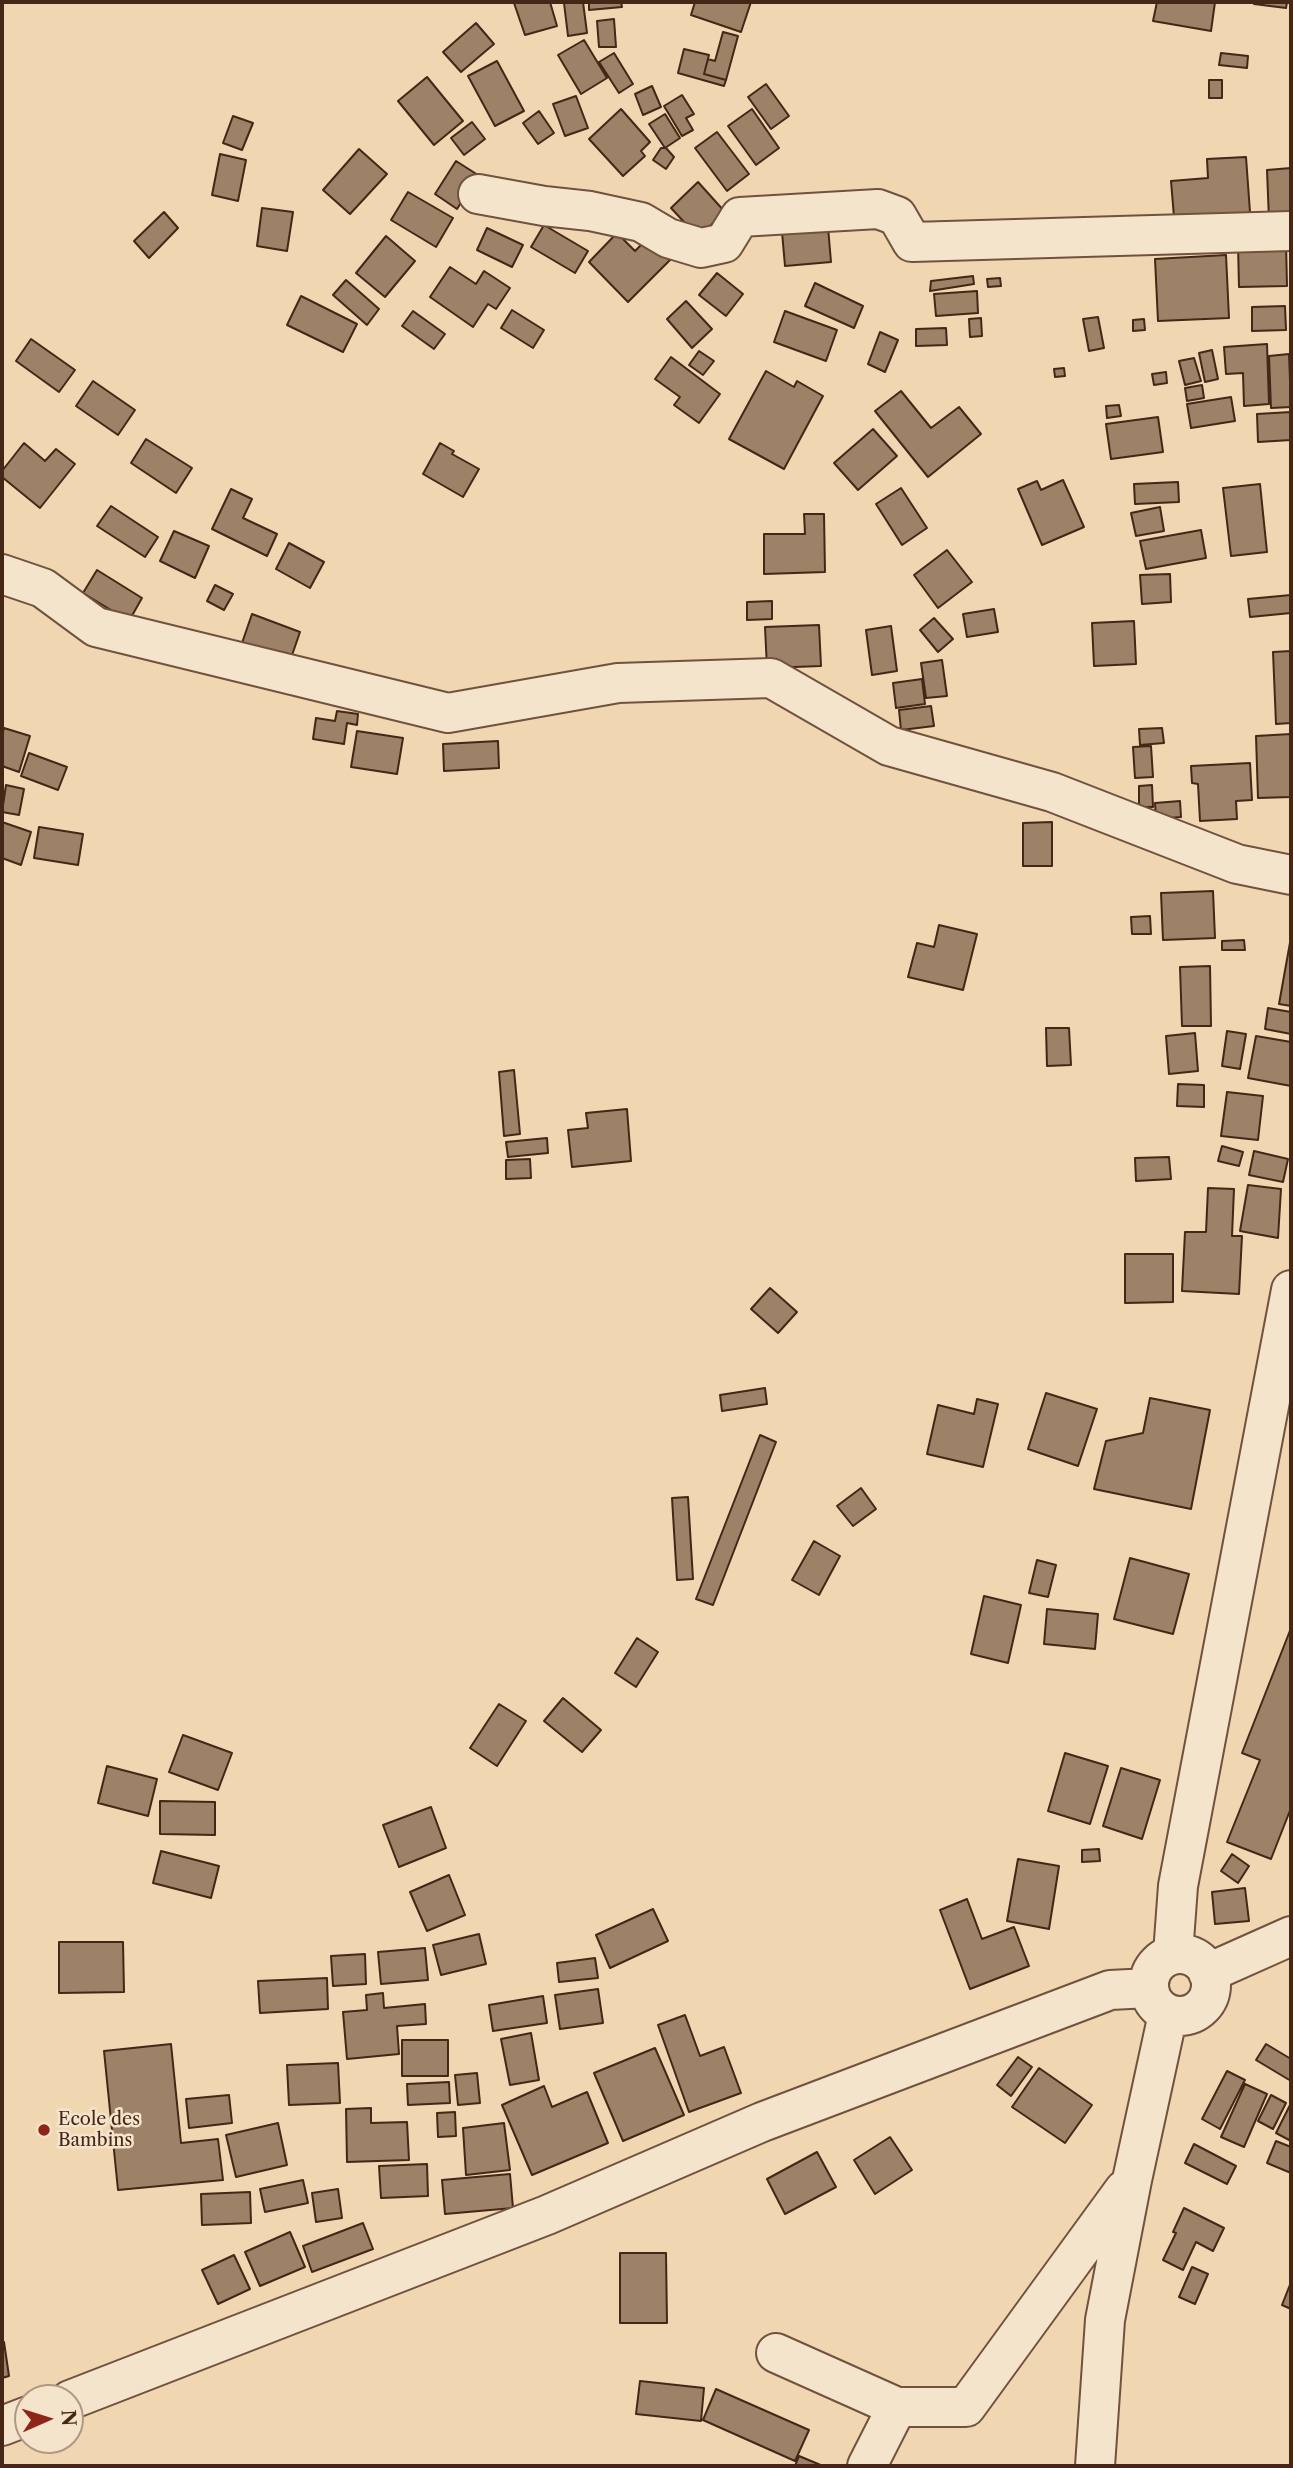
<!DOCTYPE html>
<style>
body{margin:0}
#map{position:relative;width:1293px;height:2468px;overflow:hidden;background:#f0d6b1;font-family:"Libre Caslon Text",serif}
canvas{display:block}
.frame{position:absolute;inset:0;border:4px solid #452617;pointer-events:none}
.north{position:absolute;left:14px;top:2384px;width:70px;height:70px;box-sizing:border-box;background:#f5e4cc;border:2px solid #af9884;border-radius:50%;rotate:87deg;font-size:19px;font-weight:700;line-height:28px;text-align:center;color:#452617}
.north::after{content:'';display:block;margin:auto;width:24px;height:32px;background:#8f2418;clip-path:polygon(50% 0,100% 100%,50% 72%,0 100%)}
</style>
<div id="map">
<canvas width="1293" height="2468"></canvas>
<div class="frame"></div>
<div class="north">N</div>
</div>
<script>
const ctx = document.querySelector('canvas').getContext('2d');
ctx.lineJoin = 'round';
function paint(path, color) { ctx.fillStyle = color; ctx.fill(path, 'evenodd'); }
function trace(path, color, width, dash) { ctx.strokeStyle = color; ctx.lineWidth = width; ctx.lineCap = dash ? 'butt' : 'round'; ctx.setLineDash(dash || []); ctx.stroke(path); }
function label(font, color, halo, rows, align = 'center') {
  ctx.font = font + ' "Libre Caslon Text",serif'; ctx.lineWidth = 5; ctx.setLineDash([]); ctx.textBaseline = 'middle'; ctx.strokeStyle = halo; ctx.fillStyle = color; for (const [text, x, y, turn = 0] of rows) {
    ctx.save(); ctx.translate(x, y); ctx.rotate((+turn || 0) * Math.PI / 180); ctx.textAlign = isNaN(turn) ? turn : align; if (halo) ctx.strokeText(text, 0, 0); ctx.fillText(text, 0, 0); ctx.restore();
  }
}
const building = new Path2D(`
 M518,2H550L557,26L525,35L514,3Z
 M583,2L587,33L568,36L564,3Z
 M589,2H621L622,7L589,10Z
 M695,2H751L741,32L691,15Z
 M1157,2H1215L1211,31L1153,21Z
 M1254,2H1287L1286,8L1254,4Z
 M614,19L616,47H599L597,21Z
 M476,23L494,44L461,72L443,52Z
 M723,32L738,36L726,80L704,74L708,59L715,61Z
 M584,40L607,78L581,94L558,55Z
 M684,49L709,55L704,74L726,80L724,86L678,73Z
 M614,53L633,84L619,93L599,62Z
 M1221,53L1248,56L1247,68L1219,65Z
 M497,61L524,111L495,126L468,76Z
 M427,77L463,121L434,145L398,101Z
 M1209,80H1222V98H1209Z
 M766,84L789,116L771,129L748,97Z
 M652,86L661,107L643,115L635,94Z
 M682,95L694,114L686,118L693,130L682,136L664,106Z
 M576,96L588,128L565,136L553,104Z
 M621,109L650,142L641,151L645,156L623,176L589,139Z
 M752,109L779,148L756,165L728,126Z
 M539,111L554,133L538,144L523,123Z
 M665,114L680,138L665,148L649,124Z
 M233,116L253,123L242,150L223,143Z
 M472,122L485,139L464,155L451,138Z
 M717,132L749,174L727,191L695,148Z
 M661,148H666L674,157L666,169L653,160Z
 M359,149L387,174L350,214L323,190Z
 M220,154L246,160L238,201L212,195Z
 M1246,157L1251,226L1174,217L1171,181L1208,178L1207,159Z
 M456,161L478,175L457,209L435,194Z
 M1291,168V218L1269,220L1267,170Z
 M698,182L725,212L698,237L671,208Z
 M408,192L453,218L436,247L391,220Z
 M262,208L293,212L287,251L257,246Z
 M164,212L178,228L149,258L134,241Z
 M544,225L588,251L575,273L531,247Z
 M828,227L831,262L785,266L782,232Z
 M487,228L523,245L512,267L477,250Z
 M617,233L635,251L650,236L672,258L628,302L589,262Z
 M386,236L415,261L385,297L356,273Z
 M1286,243L1287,286L1239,287L1238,244Z
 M1226,255L1229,318L1158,321L1155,259Z
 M450,267L476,284L484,271L510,288L496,309L488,304L473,327L430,297Z
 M717,273L743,294L726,316L699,295Z
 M973,276L974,284L930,291L931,281Z
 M1000,278L1001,286L988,287L987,279Z
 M346,280L379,309L367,325L333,295Z
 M815,283L863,306L854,328L805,306Z
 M977,291L978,313L936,316L934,294Z
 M301,296L357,324L343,352L287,325Z
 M686,301L712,329L692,348L667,319Z
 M1285,306L1286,330L1252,331V307Z
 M512,310L544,330L533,348L501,328Z
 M413,311L445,334L434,349L402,326Z
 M785,311L837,330L826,361L774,342Z
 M1098,317L1104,348L1089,351L1083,319Z
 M981,318L982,336L970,337L969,319Z
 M1144,319L1145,330L1133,331V320Z
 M946,328L947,345L916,346V329Z
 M880,332L898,340L885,372L868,364Z
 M31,339L75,370L59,392L16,361Z
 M1267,344L1269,404L1244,406L1243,373L1226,374L1224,347Z
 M1212,350L1218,379L1205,382L1199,353Z
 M699,351L714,361L703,375L689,365Z
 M1289,354L1291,407L1271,408L1269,356Z
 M671,357L720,394L699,423L674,405L680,397L655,379Z
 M1194,358L1201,381L1185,385L1179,361Z
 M1064,368L1065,376L1055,377L1054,369Z
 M766,371L794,387L797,381L823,396L784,469L729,439Z
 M1166,372L1167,383L1154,385L1152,374Z
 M93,381L135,410L118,435L76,406Z
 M1202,385L1204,398L1187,401L1185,388Z
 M901,391L931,428L959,407L981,434L928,477L875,411Z
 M1231,397L1235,421L1191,428L1187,404Z
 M1119,405L1121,416L1107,418L1106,406Z
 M1291,412V440L1258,442L1257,414Z
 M1158,417L1163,452L1111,459L1106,424Z
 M873,429L897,456L858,490L834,463Z
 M146,439L192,468L176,493L131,463Z
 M24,443L45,461L56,449L75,464L40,508L2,477V471Z
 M440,443L454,451L452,454L479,469L463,497L423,474Z
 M1063,480L1084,527L1042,545L1018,489L1037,481L1041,490Z
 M1178,482L1179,502L1135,504L1134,484Z
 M1260,484L1267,552L1231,556L1223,488Z
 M901,488L927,528L902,545L876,504Z
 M231,489L252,499L243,518L277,534L267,556L212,529Z
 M111,506L158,537L145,557L97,526Z
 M1160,507L1164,531L1136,536L1131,513Z
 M804,514H824L825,572L764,574V534H805Z
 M1201,530L1206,558L1146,569L1140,541Z
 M174,531L209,546L195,578L160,561Z
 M289,543L324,562L310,588L276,569Z
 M947,550L972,582L938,608L914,575Z
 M97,570L142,598L129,621L83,593Z
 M1170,574L1171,602L1142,604L1140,575Z
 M215,585L233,594L224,610L207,601Z
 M1291,595V613L1250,617L1248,599Z
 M772,601V619L747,620V602Z
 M994,609L998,632L967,637L963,614Z
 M252,614L300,632L290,661L242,643Z
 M934,618L953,639L938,652L920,630Z
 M1134,621L1136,664L1094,666L1092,623Z
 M819,625L821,666L767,668L765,627Z
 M891,626L897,671L872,675L866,630Z
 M1291,651V723L1276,724L1273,652Z
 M942,660L947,696L926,698L921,663Z
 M922,679L925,704L896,708L893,683Z
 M931,706L934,726L901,730L899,710Z
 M337,711L358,714L357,725L347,723L344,744L313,739L316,718L335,721Z
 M4,728L30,736L19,772L2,766V735Z
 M1162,728L1164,743L1140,745L1139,729Z
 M357,731L403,738L397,774L351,767Z
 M1291,734V797L1258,798L1256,736Z
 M498,741L499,768L444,771L443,744Z
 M1151,746L1153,777L1135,778L1133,747Z
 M29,753L67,767L58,790L21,776Z
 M1250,763L1252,800L1236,801L1237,819L1200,821L1198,784L1192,783L1191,766Z
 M6,785L24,789L19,815L2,812Z
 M1152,785L1153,807H1139V786Z
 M1180,801L1181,817L1156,819L1155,803Z
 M2,822L31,832L21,865L2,858Z
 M1052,822V866H1023V823Z
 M39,827L83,834L78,865L34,858Z
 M1213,891L1215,938L1163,940L1161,893Z
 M1150,916L1151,934H1132L1131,917Z
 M939,925L977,934L963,990L908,977L917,943L934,947Z
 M1291,937V1006L1279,1004Z
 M1244,940L1245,950H1222V941Z
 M1210,966L1211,1026H1182L1180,967Z
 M1268,1008L1291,1012V1034L1265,1029Z
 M1046,1028H1069L1071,1065L1047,1066Z
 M1227,1031L1246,1034L1240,1069L1222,1066Z
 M1195,1033L1198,1071L1169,1074L1166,1036Z
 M1256,1036L1291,1042V1086L1248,1078Z
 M514,1070L520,1134L504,1136L499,1072Z
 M1178,1084L1204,1085V1107L1177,1106Z
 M1227,1092L1263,1096L1258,1140L1221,1136Z
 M627,1109L631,1161L572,1167L568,1130L588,1128L586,1113Z
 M547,1138L548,1153L508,1157L506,1142Z
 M1222,1146L1243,1152L1239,1166L1218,1161Z
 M1254,1151L1288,1159L1283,1182L1249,1175Z
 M1169,1157L1171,1179L1136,1181L1135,1158Z
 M530,1159L531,1178L506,1179V1160Z
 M1248,1185L1281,1189L1278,1238L1240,1231Z
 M1208,1188L1234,1189L1232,1236H1242L1239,1294L1182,1291L1185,1232H1206Z
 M1125,1254H1173V1302L1125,1303Z
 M770,1288L797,1312L778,1333L751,1309Z
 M765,1388L767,1404L722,1411L720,1395Z
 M1046,1393L1097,1409L1078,1466L1028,1449Z
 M1150,1398L1210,1410L1191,1509L1094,1489L1106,1441L1143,1433Z
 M977,1399L998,1404L983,1467L927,1454L938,1405L974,1414Z
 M760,1435L776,1442L713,1605L696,1599Z
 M861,1488L876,1509L853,1526L837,1506Z
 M688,1497L693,1579L677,1580L672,1498Z
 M814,1541L840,1556L819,1595L792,1580Z
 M1130,1558L1189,1574L1173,1634L1114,1619Z
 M1037,1560L1056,1565L1048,1597L1029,1593Z
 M984,1596L1021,1605L1008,1663L971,1654Z
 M1047,1609L1098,1614L1095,1649L1044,1644Z
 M1291,1628V1808L1271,1859L1227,1842L1260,1760L1242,1753Z
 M637,1638L658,1652L636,1687L615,1673Z
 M563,1698L601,1730L582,1752L544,1721Z
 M499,1704L526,1721L497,1766L470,1748Z
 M183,1735L232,1753L218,1790L169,1772Z
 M1065,1753L1108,1766L1090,1824L1048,1811Z
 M107,1766L157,1779L148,1816L98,1803Z
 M1121,1768L1160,1780L1142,1839L1103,1826Z
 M160,1801L215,1802V1835L160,1834Z
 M431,1807L446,1848L399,1867L383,1825Z
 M1099,1849L1100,1861L1082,1862V1850Z
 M161,1851L219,1866L211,1898L153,1883Z
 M1232,1854L1249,1866L1238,1883L1221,1871Z
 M1018,1859L1059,1866L1049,1929L1007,1921Z
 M449,1875L465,1915L427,1931L410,1892Z
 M1245,1888L1249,1921L1215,1924L1212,1892Z
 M967,1899L982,1939L1014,1927L1029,1966L970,1989L940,1910Z
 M653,1909L668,1941L610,1968L596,1935Z
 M479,1934L486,1964L441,1975L433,1945Z
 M59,1942H123L124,1992L59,1993Z
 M425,1948L428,1980L381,1984L378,1952Z
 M365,1954L366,1984L333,1986L331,1956Z
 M595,1958L598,1978L559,1982L557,1963Z
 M327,1978L328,2009L260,2013L258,1981Z
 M598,1989L603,2023L560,2029L555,1995Z
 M383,1993L384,2008L425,2004L426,2024L397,2026L399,2054L347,2059L343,2012L367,2010L366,1995Z
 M543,1996L547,2023L493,2031L489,2005Z
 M685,2015L700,2056L724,2047L741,2093L689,2112L658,2025Z
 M531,2033L539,2080L510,2085L501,2039Z
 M402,2040H448V2076H402Z
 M171,2044L181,2143L218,2139L223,2180L118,2190L104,2051Z
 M1266,2044L1291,2059V2081L1256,2060Z
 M655,2048L684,2115L623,2141L594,2073Z
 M1018,2057L1032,2067L1011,2096L997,2085Z
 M338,2063L340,2103L289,2105L287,2065Z
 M1039,2068L1092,2105L1065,2143L1012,2107Z
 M1227,2071L1245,2080L1220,2129L1202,2119Z
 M477,2073L480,2103L458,2105L455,2075Z
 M449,2082L450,2103L408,2105L407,2084Z
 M1245,2084L1267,2094L1244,2147L1221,2137Z
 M544,2086L552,2107L587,2092L608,2143L532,2175L502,2105Z
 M229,2095L232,2123L189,2128L186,2099Z
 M1271,2095L1286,2103L1273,2129L1258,2121Z
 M1291,2103V2141L1276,2133Z
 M371,2108V2123L407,2122L409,2160L347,2162L346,2109Z
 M455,2112L456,2136L438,2137L437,2113Z
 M278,2123L287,2165L236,2177L226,2135Z
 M504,2123L510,2170L466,2175L463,2128Z
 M890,2137L912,2170L875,2194L854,2160Z
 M1276,2141L1291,2147V2173L1267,2163Z
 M1194,2144L1236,2166L1227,2184L1185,2163Z
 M817,2152L836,2187L785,2214L767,2179Z
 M427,2164L428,2196L381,2198L379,2166Z
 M510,2174L513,2208L445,2214L442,2180Z
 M303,2180L308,2203L265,2212L260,2189Z
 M338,2189L342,2218L316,2222L312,2193Z
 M250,2192L251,2223L202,2225L201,2194Z
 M1184,2208L1224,2228L1213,2251L1196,2242L1183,2270L1163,2260L1176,2233L1173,2232Z
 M363,2223L373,2249L312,2272L303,2246Z
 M290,2232L305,2267L260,2286L245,2252Z
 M620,2253H666L667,2323H620Z
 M234,2255L250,2289L218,2304L202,2270Z
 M1192,2267L1208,2274L1195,2304L1179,2297Z
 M1291,2282V2309L1282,2305Z
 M2,2342H4L9,2376L2,2378Z
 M640,2381L704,2388L701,2421L636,2414Z
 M716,2389L809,2430L795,2461L703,2420Z
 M799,2456L823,2466H795Z`);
paint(building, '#9e8267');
trace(building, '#452617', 2);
const minor = new Path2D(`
 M478,194L544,206L590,211L641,222L668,238L701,248L724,243L740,217L878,209L897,216L912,242L1291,231
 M2,574L43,588L96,627L448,713L618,683L771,678L889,746L1052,792L1237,864L1291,875
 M1173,1954L1178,1886L1291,1290
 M1149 1985a31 31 0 1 1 62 0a31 31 0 1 1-62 0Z
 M1208,1973L1291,1936
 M776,2353L897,2407
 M70,2400L547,2215L762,2122L1110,1990L1149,1988
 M2,2426L28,2416
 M867,2466L897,2407H966L1124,2190
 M1095,2466L1105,2320L1132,2180L1168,2014`);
trace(minor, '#70523e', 42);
trace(minor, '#f5e4cc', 38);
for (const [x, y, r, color] of [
 [44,2130,7,"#8f2418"]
]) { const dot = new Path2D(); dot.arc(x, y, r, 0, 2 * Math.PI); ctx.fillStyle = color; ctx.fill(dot); trace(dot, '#f5e4cc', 2.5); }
label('18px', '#452617', '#f5e4cc', [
 ["Ecole des",58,2120],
 ["Bambins",58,2141]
], 'left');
</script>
